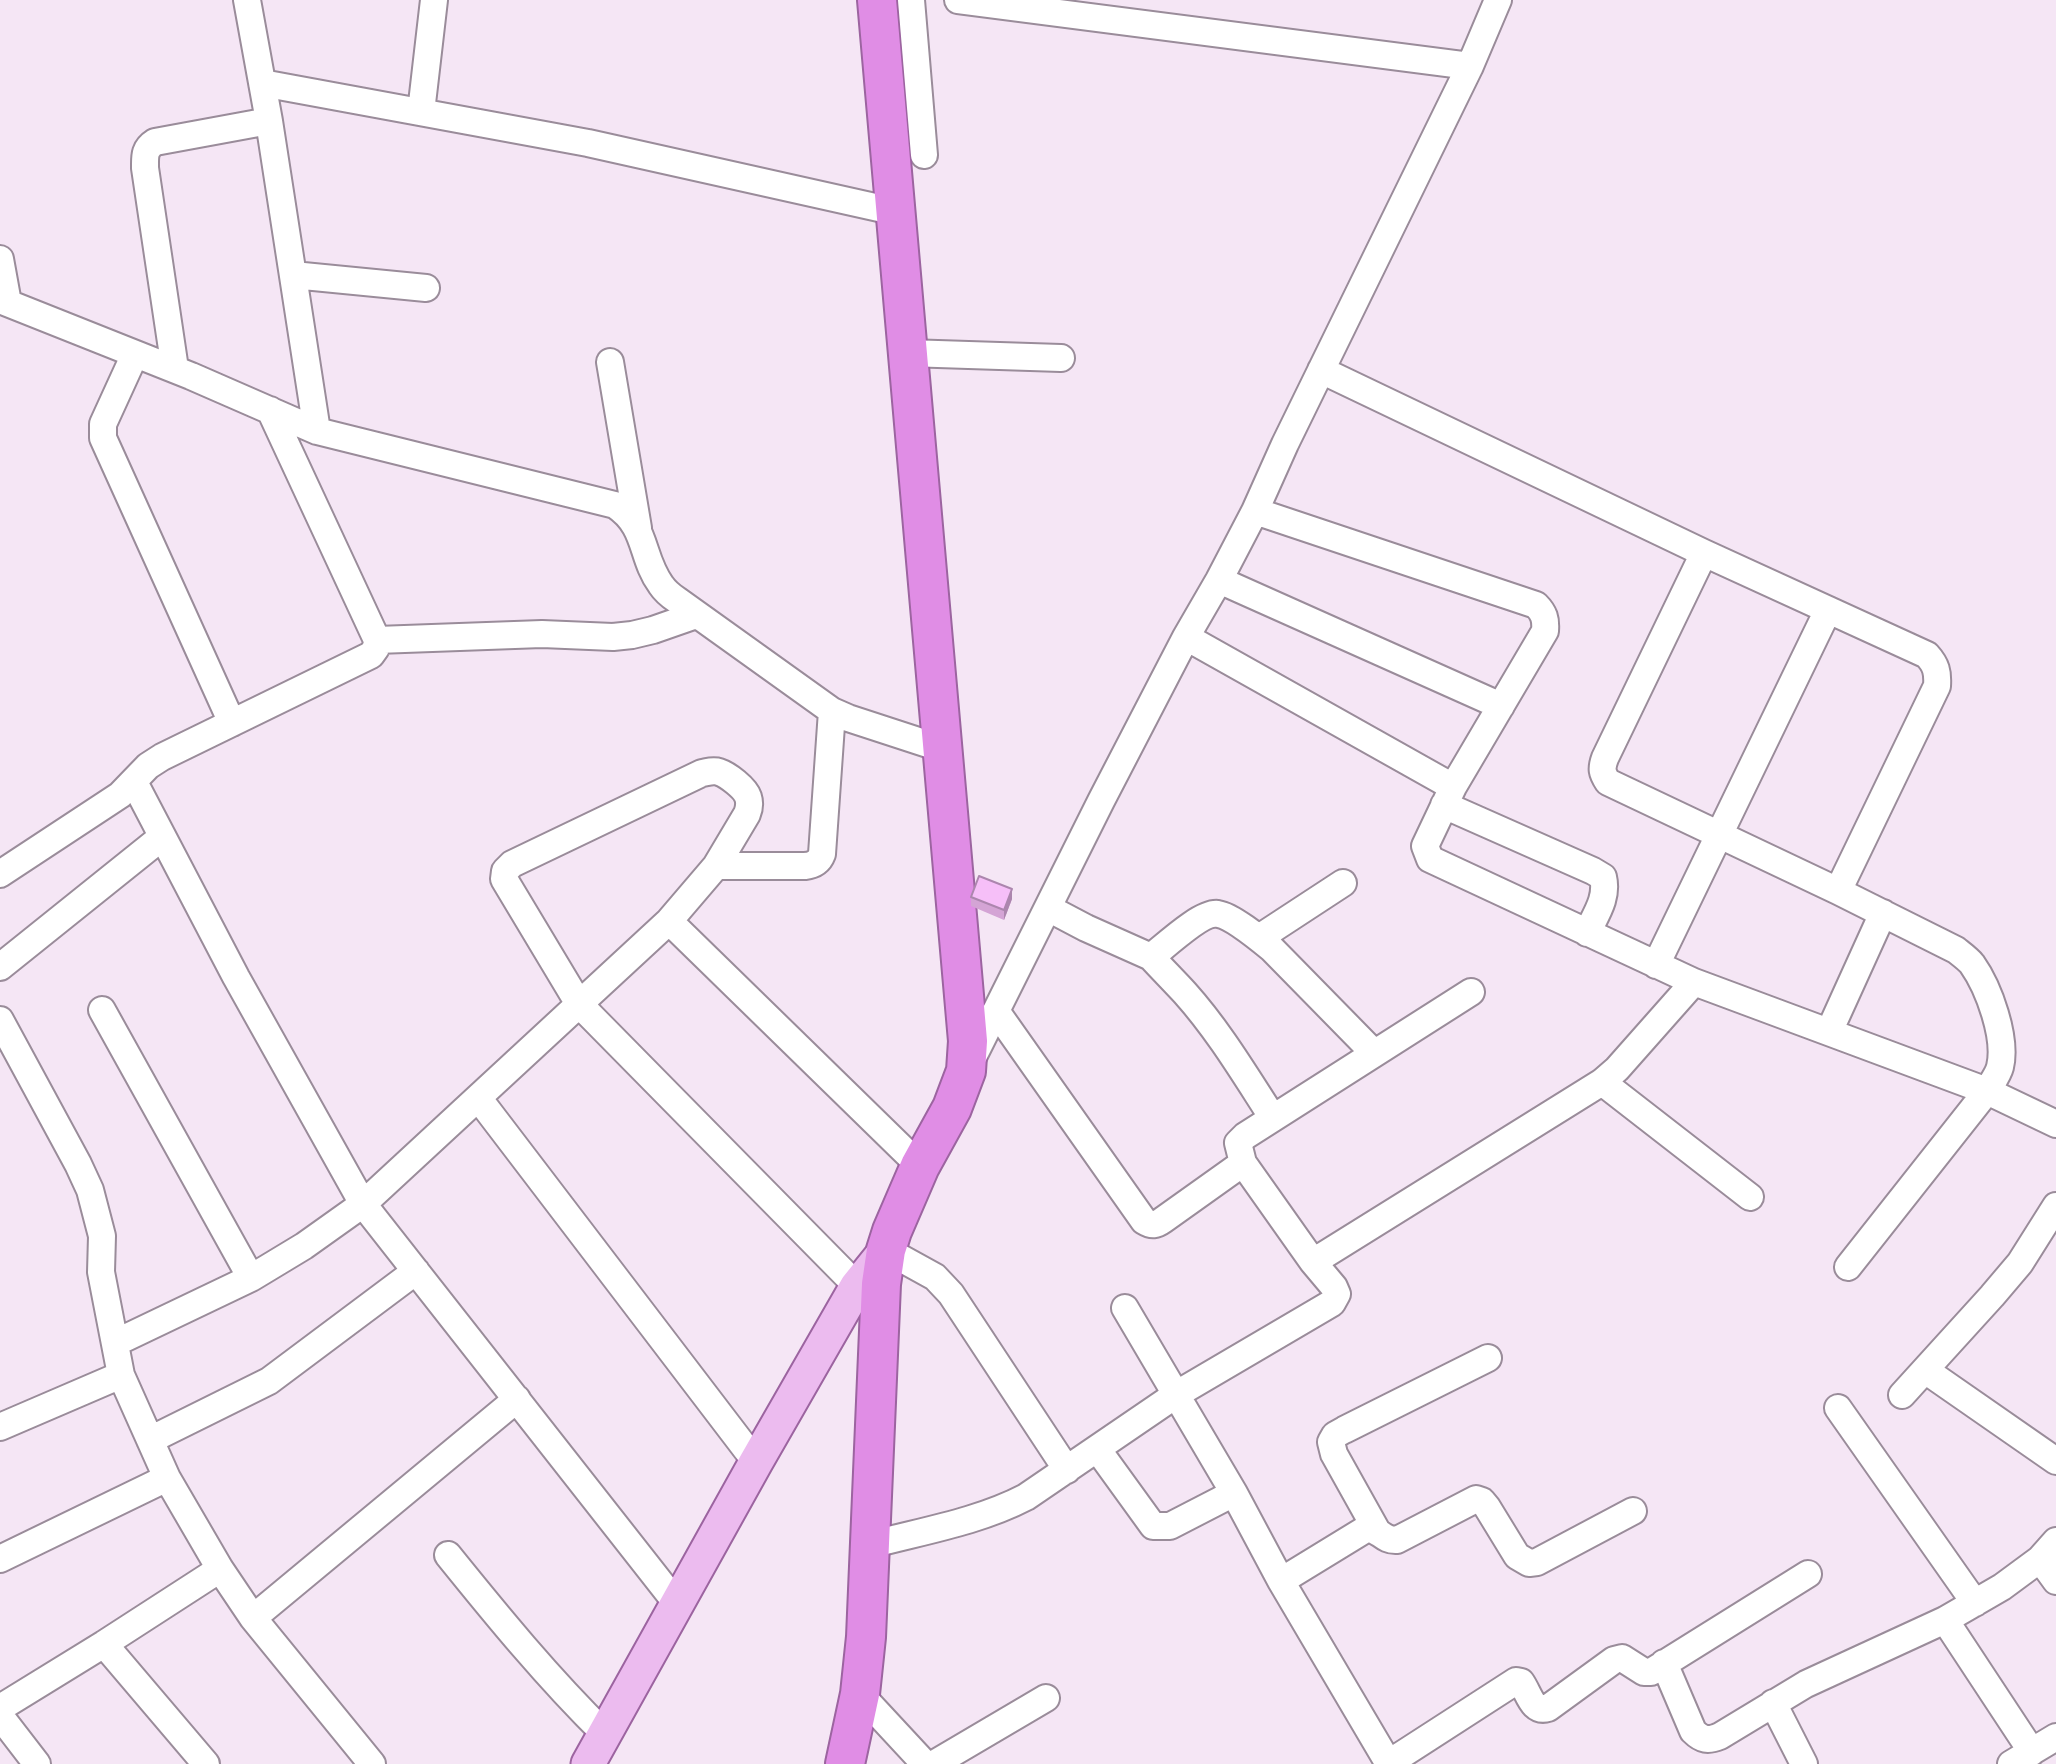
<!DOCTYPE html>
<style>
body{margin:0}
canvas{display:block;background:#f5e6f5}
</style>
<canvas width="2056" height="1764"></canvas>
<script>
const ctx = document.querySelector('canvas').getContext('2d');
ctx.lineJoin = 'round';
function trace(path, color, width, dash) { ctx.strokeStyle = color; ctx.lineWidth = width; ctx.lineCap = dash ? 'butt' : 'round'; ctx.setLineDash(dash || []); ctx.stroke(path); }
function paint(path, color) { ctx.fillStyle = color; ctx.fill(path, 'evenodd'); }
const minor = new Path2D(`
 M247,0L269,121L317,431
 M911,0L924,155
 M958,0L1470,66
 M262,83L588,143L897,212
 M421,112L434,0
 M0,259L8,303
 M293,275L426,288
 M0,300L191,376L317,431L615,505C648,527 640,556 661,585C665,591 671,596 677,600L832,711L848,718L943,749
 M907,353L1061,358
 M135,354L103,424V438L232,723
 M610,362L638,528
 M175,369L145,168C145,156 144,149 155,142L269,121
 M1321,370L1704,553L1927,655C1936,665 1938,672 1937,686L1838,891
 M1255,511L1536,605C1544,613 1546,619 1545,631L1453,787L1425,846L1430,859L1694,982L1987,1091L2056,1124
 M1704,553L1605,758C1601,769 1602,773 1608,782L1838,891L1956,950C1961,954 1968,959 1972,964C1989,988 2007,1038 2000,1067C1998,1075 1991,1084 1987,1091L1848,1267
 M1219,580L1501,706
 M1186,637L1453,787
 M377,640L542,634L613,637L632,635L653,630L696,615
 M134,782L236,977L363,1204L678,1605
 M1444,805L1593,871L1603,877C1608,898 1596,914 1587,933
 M716,866H805C814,865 819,862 822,854L832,711
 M0,874L120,795L148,766L162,757L371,655L376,648L377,640L270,410
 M1048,908L1086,928L1151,957C1164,947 1202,911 1218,914C1232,916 1261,940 1272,949L1374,1053
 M669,921L920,1166
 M1259,938L1343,883
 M1151,957C1162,969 1174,981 1185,993C1219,1031 1245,1075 1273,1118
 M1656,965L1828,610
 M0,967L162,837
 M102,1010L251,1278
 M996,1011L1144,1221C1152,1226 1156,1225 1163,1220L1243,1163
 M0,1020L78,1164L90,1190L102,1236L101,1272L121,1375L167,1478L220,1569L253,1618L372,1764
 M1829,1032L1883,913
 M971,1061L1101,801L1186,637L1219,580L1255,511L1285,444L1470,66L1498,0
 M1602,1082L1750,1197
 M479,1099L756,1462
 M886,1250L935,1277L951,1294L1067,1470
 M1313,1262L1243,1163L1238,1143L1245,1136L1471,992
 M1125,1308L1234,1493
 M115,1343L251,1278L304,1246L363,1204L669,921L716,866L747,814C749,809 750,803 748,797C745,788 728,775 719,772C713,770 708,772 702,773L512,864L505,871L504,879L579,1004L857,1286
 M1925,1370L2056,1461
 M1902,1395L1992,1296L2020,1263L2056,1206
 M1838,1408L1975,1603
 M0,1427L121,1375
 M150,1440L269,1381L416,1271
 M1098,1450L1153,1526H1170L1234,1493L1281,1581L1389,1764
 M1377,1531L1334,1454L1331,1442L1335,1435L1344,1430L1488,1358
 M2056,1541L2040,1559L2056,1581
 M870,1545C922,1531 978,1522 1026,1497L1177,1394L1332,1303L1337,1294L1334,1287L1313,1262L1602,1082L1617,1069L1694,982
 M448,1555C498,1617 548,1678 605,1734
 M0,1559L167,1478
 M1281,1581L1366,1529C1380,1528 1382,1541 1397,1540L1476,1499L1482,1501L1487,1507L1517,1556L1529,1563L1537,1562L1633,1511
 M253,1618L517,1399
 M1945,1620L2032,1752
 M104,1644L206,1764
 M1664,1663L1693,1731C1702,1740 1708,1741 1720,1736L1806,1684L1945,1620L2002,1587L2040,1559
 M860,1694L925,1764
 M1773,1703L1804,1764
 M0,1708L104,1644L220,1569
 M0,1716L37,1764
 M1389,1763L1516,1681L1521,1682C1529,1693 1532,1713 1548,1708L1614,1660L1622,1658L1644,1672H1651L1808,1574
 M934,1764L1046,1698
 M2011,1764L2056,1737`);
const major = new Path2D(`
 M588,1764L756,1462L857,1286L886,1250`);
const highway = new Path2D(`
 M845,1764L860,1694L866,1637L881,1284L886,1250L892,1231L920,1166L952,1108L966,1071L968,1041L877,0`);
trace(minor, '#9a8c9a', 30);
trace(major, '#9c64a0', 37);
trace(highway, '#9c64a0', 42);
trace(minor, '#fff', 26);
trace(major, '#ecbbef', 33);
trace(highway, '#e08de5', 38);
paint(new Path2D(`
 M971,897L1012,899L1004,920L971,906Z`), '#d4a4d5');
paint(new Path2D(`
 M1012,889V899L1004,920V910Z`), '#ac86ae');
const building = new Path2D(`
 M979,876L1012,889L1004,910L971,897Z`);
paint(building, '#f6bff8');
trace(building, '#ac86ae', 2);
</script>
